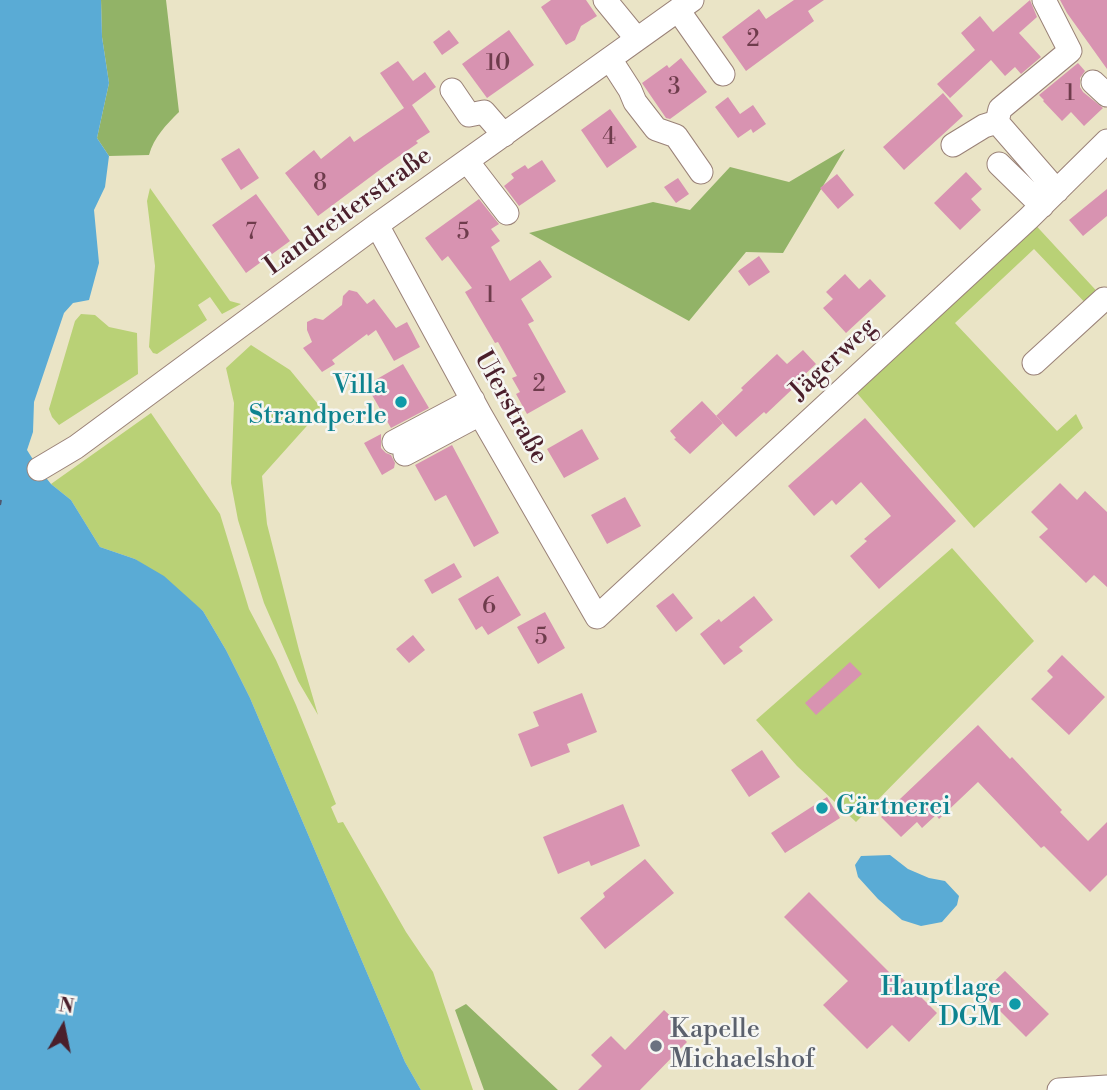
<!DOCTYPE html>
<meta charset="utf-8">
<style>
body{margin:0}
#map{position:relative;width:1107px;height:1090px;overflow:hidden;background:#eae4c6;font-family:"Libre Bodoni",serif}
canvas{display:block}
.north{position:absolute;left:28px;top:992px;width:70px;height:70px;-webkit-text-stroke:5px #f6f6f2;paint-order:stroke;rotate:9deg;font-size:19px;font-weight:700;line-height:28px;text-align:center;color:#4a1f2b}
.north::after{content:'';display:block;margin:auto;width:24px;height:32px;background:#4a1f2b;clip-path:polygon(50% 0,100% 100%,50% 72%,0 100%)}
</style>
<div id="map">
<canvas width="1107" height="1090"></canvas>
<div class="north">N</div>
</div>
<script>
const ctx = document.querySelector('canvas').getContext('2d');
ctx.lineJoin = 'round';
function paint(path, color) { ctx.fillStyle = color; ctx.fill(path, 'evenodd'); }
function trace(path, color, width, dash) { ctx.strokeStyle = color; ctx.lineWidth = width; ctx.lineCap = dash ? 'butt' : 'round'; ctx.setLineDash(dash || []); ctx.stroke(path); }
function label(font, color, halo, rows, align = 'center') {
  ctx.font = font + ' "Libre Bodoni",serif'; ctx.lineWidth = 5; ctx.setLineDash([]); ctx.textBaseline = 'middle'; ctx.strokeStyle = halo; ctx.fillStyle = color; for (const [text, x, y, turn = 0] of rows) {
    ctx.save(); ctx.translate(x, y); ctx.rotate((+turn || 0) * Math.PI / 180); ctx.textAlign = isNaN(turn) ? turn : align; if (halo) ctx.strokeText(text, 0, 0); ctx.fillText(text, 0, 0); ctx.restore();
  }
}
paint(new Path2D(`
 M150,188L230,301L241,304L222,314L210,297L198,305L207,320L157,354L153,353L149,347L155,266L147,201Z
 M1029,218L1104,299L1092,310L1034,249L955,323L1057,431L1076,414L1083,428L974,528L849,384Z
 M81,314L95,315L109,327L137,333L138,374L59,425L52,417L49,409L75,321Z
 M251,345L290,370L322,409L262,476L267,524L299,650L318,715L298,681L264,603L238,520L231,483L234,403L226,368Z
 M151,413L220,514L249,609L276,660L296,705L336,804L331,807L338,823L343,822L406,932L433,972L473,1090H421L405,1062L250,698L226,650L203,611L135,559L100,547L71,500L51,484Z
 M952,548L1034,641L856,822L797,766L756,720Z`), '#b9d176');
paint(new Path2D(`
 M101,0H166L179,112C166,125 154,137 149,155L109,156L97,138L109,83L102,37Z
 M845,149L783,253L746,252L689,321L529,233L653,202L690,210L730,167L789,182Z
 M466,1004L558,1090H484L455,1010Z`), '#92b367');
paint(new Path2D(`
 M0,0H101L102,37L109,83L97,138L109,156L105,187L94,210L99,263L89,300L73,303L64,313L34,402L33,432L27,450L39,469L51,484L71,500L100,547L135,559L164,576L203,611L226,650L250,698L405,1062L421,1090H0Z
 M890,855L908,869L929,878L945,881L959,896L957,905L942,922L921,926L902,920L878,899L858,877L855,865L861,856Z`), '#5aabd5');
trace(new Path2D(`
 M0,505L1,500`), '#50576f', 2, [9, 7]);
paint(new Path2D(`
 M551,0H586L597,16L581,26L575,40L566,45L541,7Z
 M794,0H824L808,11L814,21L746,71L722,37L759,9L766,19Z
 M1030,0L1037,17L1019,33L1041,57L1021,74L1015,67L1005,76L991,60L950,98L937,84L975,50L961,33L980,16L993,32Z
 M1060,0H1107V69L1067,13Z
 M449,30L459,43L442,55L433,42Z
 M509,30L534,65L487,98L462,64Z
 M681,58L707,92L670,119L666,118L642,83L667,65L669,68Z
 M398,61L413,81L425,72L436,87L412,105L430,132L416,141L418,143L385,166L318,216L285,173L314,150L321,159L350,136L354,142L404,108L380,73Z
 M1078,63L1085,71L1080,78V87L1083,92L1103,108L1084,126L1071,112L1062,121L1043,101L1044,100L1039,95Z
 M943,93L963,116L904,170L883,147Z
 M728,97L740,114L753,105L766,124L753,133L751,129L738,138L715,107Z
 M610,109L637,147L607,168L581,130Z
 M239,148L259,178L241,190L221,159Z
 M542,160L556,181L519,206L504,186L514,178L511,174L525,165L528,169Z
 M966,172L982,189L971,199L981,210L960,230L934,203Z
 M837,174L854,195L838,209L820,188Z
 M678,178L689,194L676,203L664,187Z
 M1107,189V216L1083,236L1069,220Z
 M256,194L290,241L246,273L212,225Z
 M479,199L499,224L491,229L500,241L491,247L510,281L540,260L552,277L521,299L534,321L528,324L566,392L527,414L516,394L520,392L512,378L517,376L498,342L495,343L465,292L472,288L448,256L442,261L425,238Z
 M759,256L770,272L749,286L738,271Z
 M845,274L859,289L870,279L886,296L846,333L823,308L833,299L826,292Z
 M349,290L357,292L367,304L374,299L396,328L407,322L420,347L394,361L376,330L368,336L367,334L332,360L335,364L322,372L303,348L312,342L307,330V322L315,318L323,320L342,305L343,296Z
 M803,350L816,364L801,378L802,380L766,414L764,412L736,437L716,416L743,390L741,388L777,354L787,364Z
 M403,364L429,408L391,428L372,395L376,393L370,383Z
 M702,401L723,423L690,454L674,439L676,438L670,431Z
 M865,418L956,521L879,589L850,556L867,541L864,539L891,516L861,482L836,505L832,500L814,516L788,486Z
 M582,429L599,459L564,478L547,449Z
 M381,434V448L386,453L391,455L395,463L394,468L382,475L364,443Z
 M452,445L499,533L474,547L446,495L435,501L415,465Z
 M1060,483L1077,500L1085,491L1107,512V587L1094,575L1086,583L1039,537L1048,529L1031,512Z
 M625,497L641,526L607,544L591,515Z
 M454,563L462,577L432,594L424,580Z
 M498,576L521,615L488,635L482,626L476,630L458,599Z
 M673,593L693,618L676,632L656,606Z
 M754,596L773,620L739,647L743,651L724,665L700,634L719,619L721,622Z
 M545,612L565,648L538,664L517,627Z
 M413,635L425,650L409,663L396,649Z
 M1062,655L1105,697L1069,735L1031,699L1053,677L1047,671Z
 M850,662L862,674L816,715L805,703Z
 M582,693L597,732L567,744L570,752L531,767L518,734L539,726L533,712Z
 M978,725L1010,759L1012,757L1062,810L1060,812L1088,841L1107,822V875L1090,892L1044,846L1041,848L978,782L939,819L936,815L922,828L917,822L901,837L881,817Z
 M762,750L780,777L749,797L731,770Z
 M827,797L840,818L785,853L771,833Z
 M623,804L640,846L591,866L589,861L558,874L543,837Z
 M645,859L674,893L605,949L580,918L605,897L603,893Z
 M809,892L896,979L900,976L937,1013L909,1042L892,1025L867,1049L823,1005L848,981L784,917Z
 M1005,971L1049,1014L1026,1037L982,993Z
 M664,1010L678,1023L673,1028L687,1042L640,1090H578L602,1066L591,1055L611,1036L625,1050Z`), '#d893b1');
const minor = new Path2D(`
 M605,0L637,39
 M1044,0L1070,51L1000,109L997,122L1057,191
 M678,10L723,74
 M610,59L630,90L635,102L656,129L676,136L701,172
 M1093,82L1107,95
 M452,90L469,115L484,112L504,135
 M953,145L984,126L997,122
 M467,161L507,213
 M999,164L1042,206
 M377,225L480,414L597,617L1029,218L1107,141
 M1034,363L1104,299
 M394,442L473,400
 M405,454L480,414
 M39,469L76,447L377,225L692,0
 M1059,1090L1107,1087`);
trace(minor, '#9a8278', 25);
trace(minor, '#fff', 23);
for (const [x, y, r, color] of [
 [401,402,7,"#0f9aa8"],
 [822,808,7,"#0f9aa8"],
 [1015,1004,7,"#0f9aa8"],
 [656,1046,7,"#6b7280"]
]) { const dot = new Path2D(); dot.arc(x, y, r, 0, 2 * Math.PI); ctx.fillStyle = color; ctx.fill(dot); trace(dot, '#f6f6f2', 2.5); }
label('23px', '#6e3c4c', null, [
 ["2",753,40],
 ["10",498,64],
 ["3",674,88],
 ["1",1070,94],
 ["4",609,138],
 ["8",320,184],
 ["7",251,233],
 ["5",463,233],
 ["1",490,296],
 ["2",539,385],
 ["6",489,607],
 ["5",541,638]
]);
label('26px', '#4a1f2b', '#f6f6f2', [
 ["Landreiterstraße",349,212,-36],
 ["Jägerweg",834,360,-43],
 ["Uferstraße",510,408,61]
]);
label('26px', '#0d838f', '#f6f6f2', [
 ["Villa",387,387],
 ["Strandperle",387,417],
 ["Gärtnerei",836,808,"left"],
 ["Hauptlage",1001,989],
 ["DGM",1001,1019]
], 'right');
label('26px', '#5b616d', '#f6f6f2', [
 ["Kapelle",670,1031],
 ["Michaelshof",670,1061]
], 'left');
</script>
